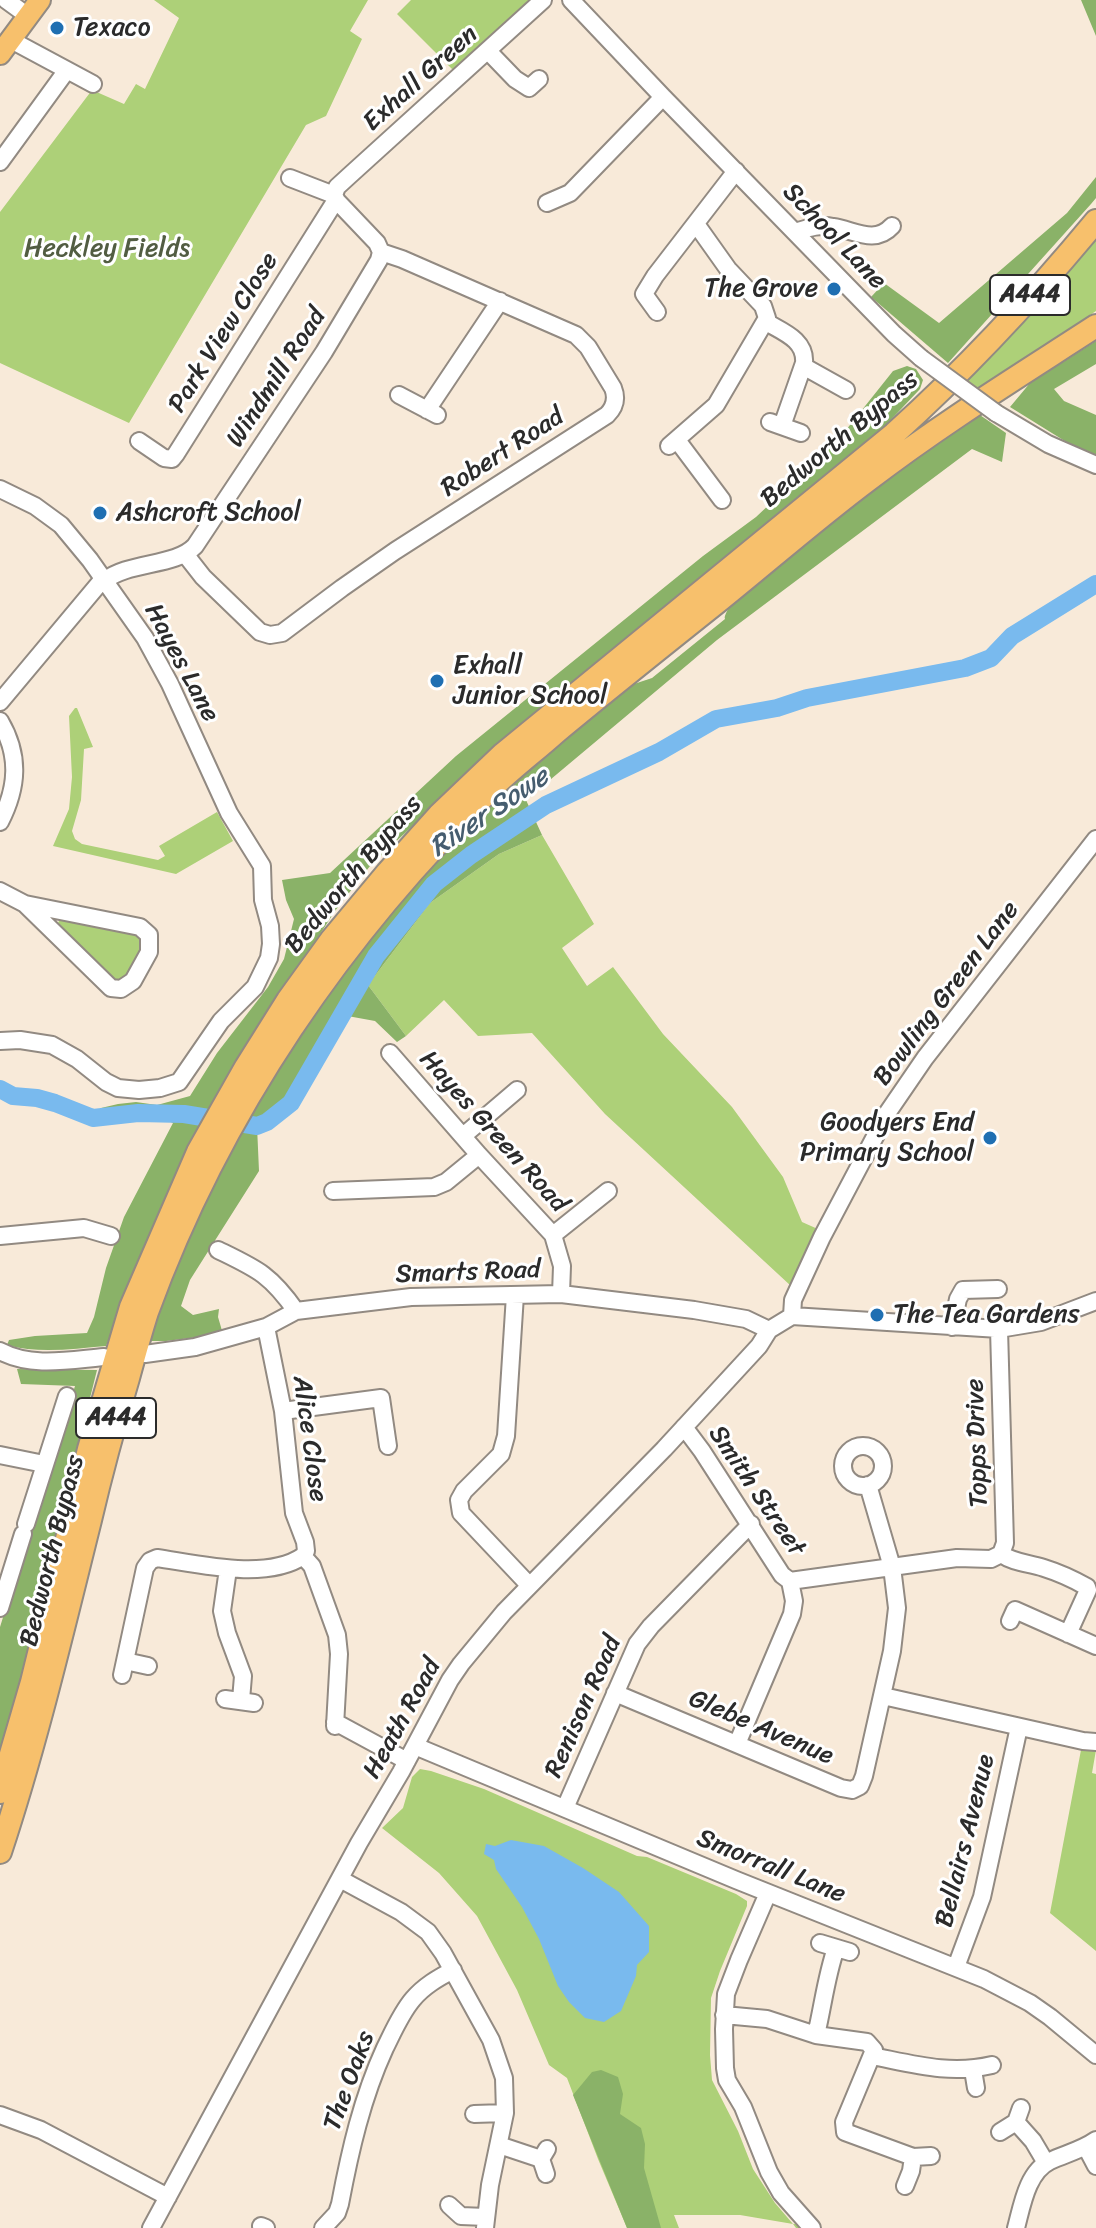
<!DOCTYPE html>
<style>
body{margin:0}
canvas{display:block;background:#f8ead9}
</style>
<canvas width="1096" height="2228"></canvas>
<script>
const ctx = document.querySelector('canvas').getContext('2d');
ctx.lineJoin = 'round';
function paint(path, color) { ctx.fillStyle = color; ctx.fill(path, 'evenodd'); }
function trace(path, color, width, dash) { ctx.strokeStyle = color; ctx.lineWidth = width; ctx.lineCap = dash ? 'butt' : 'round'; ctx.setLineDash(dash || []); ctx.stroke(path); }
function label(font, color, halo, rows, align = 'center') {
  ctx.font = font + ' Sriracha,sans-serif'; ctx.lineWidth = 6; ctx.setLineDash([]); ctx.textBaseline = 'middle'; ctx.strokeStyle = halo; ctx.fillStyle = color; for (const [text, x, y, turn = 0] of rows) {
    ctx.save(); ctx.translate(x, y); ctx.rotate((+turn || 0) * Math.PI / 180); ctx.textAlign = isNaN(turn) ? turn : align; if (halo) ctx.strokeText(text, 0, 0); ctx.fillText(text, 0, 0); ctx.restore();
  }
}
paint(new Path2D(`
 M154,0H368L350,31L362,39L326,116L306,125L129,423L0,363V212L92,90L124,104L136,84L145,89L179,18Z
 M411,0H533L454,71L397,14Z
 M1096,235V311L977,391L962,380Z
 M75,708H77L93,747L84,749L81,800L72,831L75,839L82,844L158,860L165,856L159,846L217,812L233,841L176,874L53,846L69,809L72,777L69,716Z
 M542,835L594,924L562,948L587,986L613,967L663,1034L732,1107L783,1177L802,1222L820,1230L791,1286L605,1114L532,1033L478,1036L444,1000L406,1036L368,985L430,903L499,854Z
 M60,919L131,929L145,940L129,979L113,983L57,925Z
 M1081,1750H1096L1092,1773L1096,1774V1951L1050,1913Z
 M420,1769L431,1771L484,1789L637,1856L647,1857L736,1894L747,1901V1906L720,1971L711,1998L710,2055L712,2080L738,2131L753,2169L775,2203L793,2224L801,2223L806,2228H796L793,2224L740,2215H674L679,2228H627L598,2159L567,2078L549,2065L517,1990L477,1916L439,1873L382,1828L403,1808L412,1777Z`), '#add078');
paint(new Path2D(`
 M1081,0H1096V36Z
 M1096,177V198L1091,204L948,363L871,297L884,283L939,323L1067,213Z
 M1096,341V364L1054,389L1064,401L1096,415V455L1068,443L1010,407L1030,383Z
 M907,366L916,369L923,380L920,389L867,445L437,803L370,866L335,911L232,1070L179,1168L106,1346C72,1349 39,1354 7,1345L9,1340L35,1336L87,1333L94,1317L106,1268L124,1217L173,1123C147,1110 129,1117 102,1123L95,1113L101,1108L118,1104L136,1102L157,1105L190,1096L217,1053L268,987L284,959L294,919L286,900L282,880L330,873L456,756L703,556L756,517L838,440L893,371Z
 M977,413L1006,433L1002,462L972,449L717,640L526,800L542,835L499,854L430,903L368,985L406,1036L397,1042L375,1021L342,1015L291,1103L267,1122L257,1126L259,1171L190,1280L181,1306L193,1315L219,1309L218,1317L223,1334L166,1341H150L173,1267L234,1141L286,1053L356,951L406,888L519,770L631,685L652,678L725,619C725,584 938,440 977,413Z
 M17,1369L97,1370C65,1496 40,1625 0,1748V1627L75,1386L21,1384Z
 M601,2070L618,2077L623,2094L620,2114L641,2128L645,2144L644,2168L661,2228H627L573,2095L592,2072Z`), '#8ab268');
paint(new Path2D(`
 M511,1840L544,1846L583,1868L619,1892L649,1926V1952L637,1965L636,1976L621,2011L604,2022L585,2018L569,2002L558,1986L539,1939L522,1907L496,1869L494,1860L484,1854L486,1844L495,1846Z`), '#79baee');
trace(new Path2D(`
 M0,1089L13,1096L37,1098L55,1103L93,1118L138,1113L184,1114L257,1126L267,1122L291,1103L376,956L434,884L471,855L546,805L659,752L716,719L777,708L807,698L965,668L991,658L1012,636L1096,584`), '#79baee', 18);
const minor = new Path2D(`
 M6,0L28,16
 M571,0L663,97L894,334L921,358
 M11,40L93,84
 M488,51L515,79L529,88L539,79
 M0,162L67,70
 M334,195L337,187L349,176L543,0
 M547,203L570,193L663,97
 M795,232C808,228 820,224 833,227C854,230 875,245 892,226
 M657,312L644,294L655,276L736,171
 M766,322C783,332 806,340 804,363L782,426
 M803,366L846,390
 M399,395L437,415
 M427,410L500,301
 M996,413L1048,444L1096,465
 M770,422L801,433
 M677,440L722,500
 M139,441L164,458L172,459L176,454L336,200
 M669,446L716,405L767,318L763,306L728,269L696,224
 M0,489L35,506L61,525L90,560L145,638L170,684L229,813L262,866L263,900L270,926L271,944L269,958L255,987L221,1021L179,1082L160,1088L139,1090L118,1088L106,1082L77,1059L52,1045L20,1040L0,1041
 M185,554L203,577L260,632L270,635L282,633L342,588L395,551L607,415C615,407 617,398 613,388L588,347L576,335L402,259L381,252
 M104,581C129,561 175,567 195,546L324,352L379,260L381,252L377,243L337,201L334,195L290,178
 M0,702L103,579
 M0,721C20,755 18,787 0,822
 M0,891L25,904L111,988L121,989L133,981L149,952V935L140,927L25,904
 M390,1053L479,1155L553,1235L562,1266L561,1294
 M463,1136L517,1090
 M333,1191L434,1187L446,1182L479,1155
 M553,1235L608,1191
 M0,1236L84,1228L111,1236
 M218,1250C257,1269 270,1274 296,1311
 M515,1295L506,1436L501,1454L464,1491L459,1500L461,1513L529,1585
 M792,1316L793,1300L822,1237L888,1112L925,1058L1096,839
 M792,1316L999,1329L1041,1322L1096,1301
 M266,1327L283,1411L294,1513L305,1542L306,1551L303,1556L312,1566L337,1635L339,1654L335,1726
 M952,1327L958,1299L963,1290L998,1289
 M999,1329L1005,1543L1001,1554
 M0,1351C32,1368 69,1360 104,1357
 M145,1354L195,1347L266,1327L296,1311L411,1297L561,1294L694,1310L746,1319L769,1330
 M283,1411L381,1398L388,1446
 M684,1427L702,1451L782,1575L790,1581
 M843 1466a20 20 0 1 1 40 0a20 20 0 1 1-40 0Z
 M0,1455L44,1464
 M26,1524L67,1396
 M1001,1554C1014,1563 1029,1563 1044,1568C1060,1573 1073,1579 1087,1587L1088,1590L1068,1634
 M228,1569L222,1611L227,1633L243,1676L241,1700
 M790,1581L957,1558L991,1559L1001,1554
 M0,1608L23,1534
 M1010,1621L1015,1610L1096,1646
 M125,1661L148,1666
 M122,1675L145,1568L150,1561L157,1558C198,1564 267,1581 303,1556
 M615,1693L841,1788L852,1790L860,1786L864,1776L892,1651L897,1608L892,1567L868,1485
 M883,1696L1083,1741L1096,1742
 M225,1699L254,1703
 M335,1722L407,1761
 M737,1744L792,1614L794,1601L790,1581
 M415,1746L736,1880L984,1979L1030,2003L1050,2017L1096,2055
 M565,1808L637,1644L651,1626L751,1524
 M340,1879L401,1912L428,1932L443,1953L491,2040L504,2078L505,2113L490,2185L485,2228
 M768,1893L739,1960L726,1994L724,2029L725,2068L727,2080L743,2107L769,2172L781,2193L812,2228
 M820,1943L850,1952
 M956,1967L982,1897L1019,1727
 M724,2015L767,2019L816,2035L867,2042L874,2050L844,2122L845,2132L913,2157L931,2156
 M816,2035C823,2006 826,1977 836,1948
 M872,2056C913,2064 950,2075 992,2065
 M973,2070L976,2088
 M474,2114L505,2113
 M0,2115L41,2130L168,2197
 M1016,2122L1033,2141L1046,2163
 M1000,2132L1016,2122L1021,2108
 M499,2145L541,2159
 M1086,2147L1096,2166
 M546,2174L541,2159L547,2149
 M905,2186L911,2171L913,2157
 M449,2205L461,2216L486,2217
 M261,2226L266,2228
 M151,2228L359,1843L401,1772L450,1680L461,1664L504,1612L664,1449L759,1346L769,1330L792,1316
 M323,2228L337,2213L340,2204C350,2151 362,2098 385,2048C393,2032 401,2013 413,1999C424,1986 438,1978 453,1970
 M1016,2228C1022,2206 1027,2172 1050,2161C1065,2154 1082,2150 1096,2140`);
const major = new Path2D(`
 M0,54L40,0`);
const highway = new Path2D(`
 M0,1792L32,1682L89,1449L131,1307L198,1152L246,1067L288,1000L332,939L387,873L439,815L503,754L894,434C966,369 1034,296 1096,221
 M0,1852C36,1743 62,1632 90,1520C101,1473 114,1425 128,1378C134,1356 140,1334 147,1312C220,1112 343,932 496,784C515,766 536,750 555,733C608,689 662,646 716,603C767,562 816,519 868,480C941,424 1019,376 1096,326`);
trace(minor, '#928a82', 20);
trace(major, '#928a82', 24);
trace(highway, '#928a82', 26);
trace(minor, '#fff', 16);
trace(major, '#f7c06c', 20);
trace(highway, '#f7c06c', 22);
const minorBridge = new Path2D(`
 M921,358L996,413`);
trace(minorBridge, '#928a82', 20, []);
trace(minorBridge, '#fff', 16);
for (const [x, y, r, color] of [
 [57,28,8,"#1f6fb2"],
 [834,289,8,"#1f6fb2"],
 [100,513,8,"#1f6fb2"],
 [437,681,8,"#1f6fb2"],
 [990,1138,8,"#1f6fb2"],
 [877,1315,8,"#1f6fb2"]
]) { const dot = new Path2D(); dot.arc(x, y, r, 0, 2 * Math.PI); ctx.fillStyle = color; ctx.fill(dot); trace(dot, '#fff', 3); }
for (const [x, y, w] of [
 [1030,295,80],
 [116,1418,80]
]) { const box = new Path2D(); box.roundRect(x - w / 2, y - 20, w, 40, 6); ctx.fillStyle = '#fff'; ctx.fill(box); trace(box, '#2b2b2b', 2); }
label('bold 24px', '#2b2b2b', null, [
 ["A444",1030,295],
 ["A444",116,1418]
]);
label('26px', '#2b2b2b', '#fff', [
 ["Texaco",73,28],
 ["The Grove",818,289,"right"],
 ["Ashcroft School",116,513],
 ["Exhall",453,666],
 ["Junior School",453,696],
 ["Goodyers End",974,1123,"right"],
 ["Primary School",974,1153,"right"],
 ["The Tea Gardens",893,1315]
], 'left');
label('26px', '#2b2b2b', '#fff', [
 ["Exhall Green",421,79,-42],
 ["School Lane",834,237,46],
 ["Park View Close",224,333,-58],
 ["Windmill Road",277,378,-57],
 ["Bedworth Bypass",840,440,-40],
 ["Robert Road",503,453,-33],
 ["Hayes Lane",181,663,62],
 ["Bedworth Bypass",354,875,-50],
 ["Bowling Green Lane",947,994,-53],
 ["Hayes Green Road",493,1132,48],
 ["Smarts Road",468,1273,-2],
 ["Alice Close",309,1439,82],
 ["Topps Drive",978,1443,-92],
 ["Smith Street",756,1491,56],
 ["Bedworth Bypass",53,1551,-76],
 ["Renison Road",584,1707,-66],
 ["Heath Road",403,1719,-61],
 ["Glebe Avenue",761,1728,23],
 ["Bellairs Avenue",966,1841,-76],
 ["Smorrall Lane",771,1867,22],
 ["The Oaks",350,2081,-70]
]);
label('26px', '#525d42', '#fff', [
 ["Heckley Fields",107,249]
]);
label('italic 28px', '#465d6f', '#fff', [
 ["River Sowe",490,813,-34]
]);
</script>
